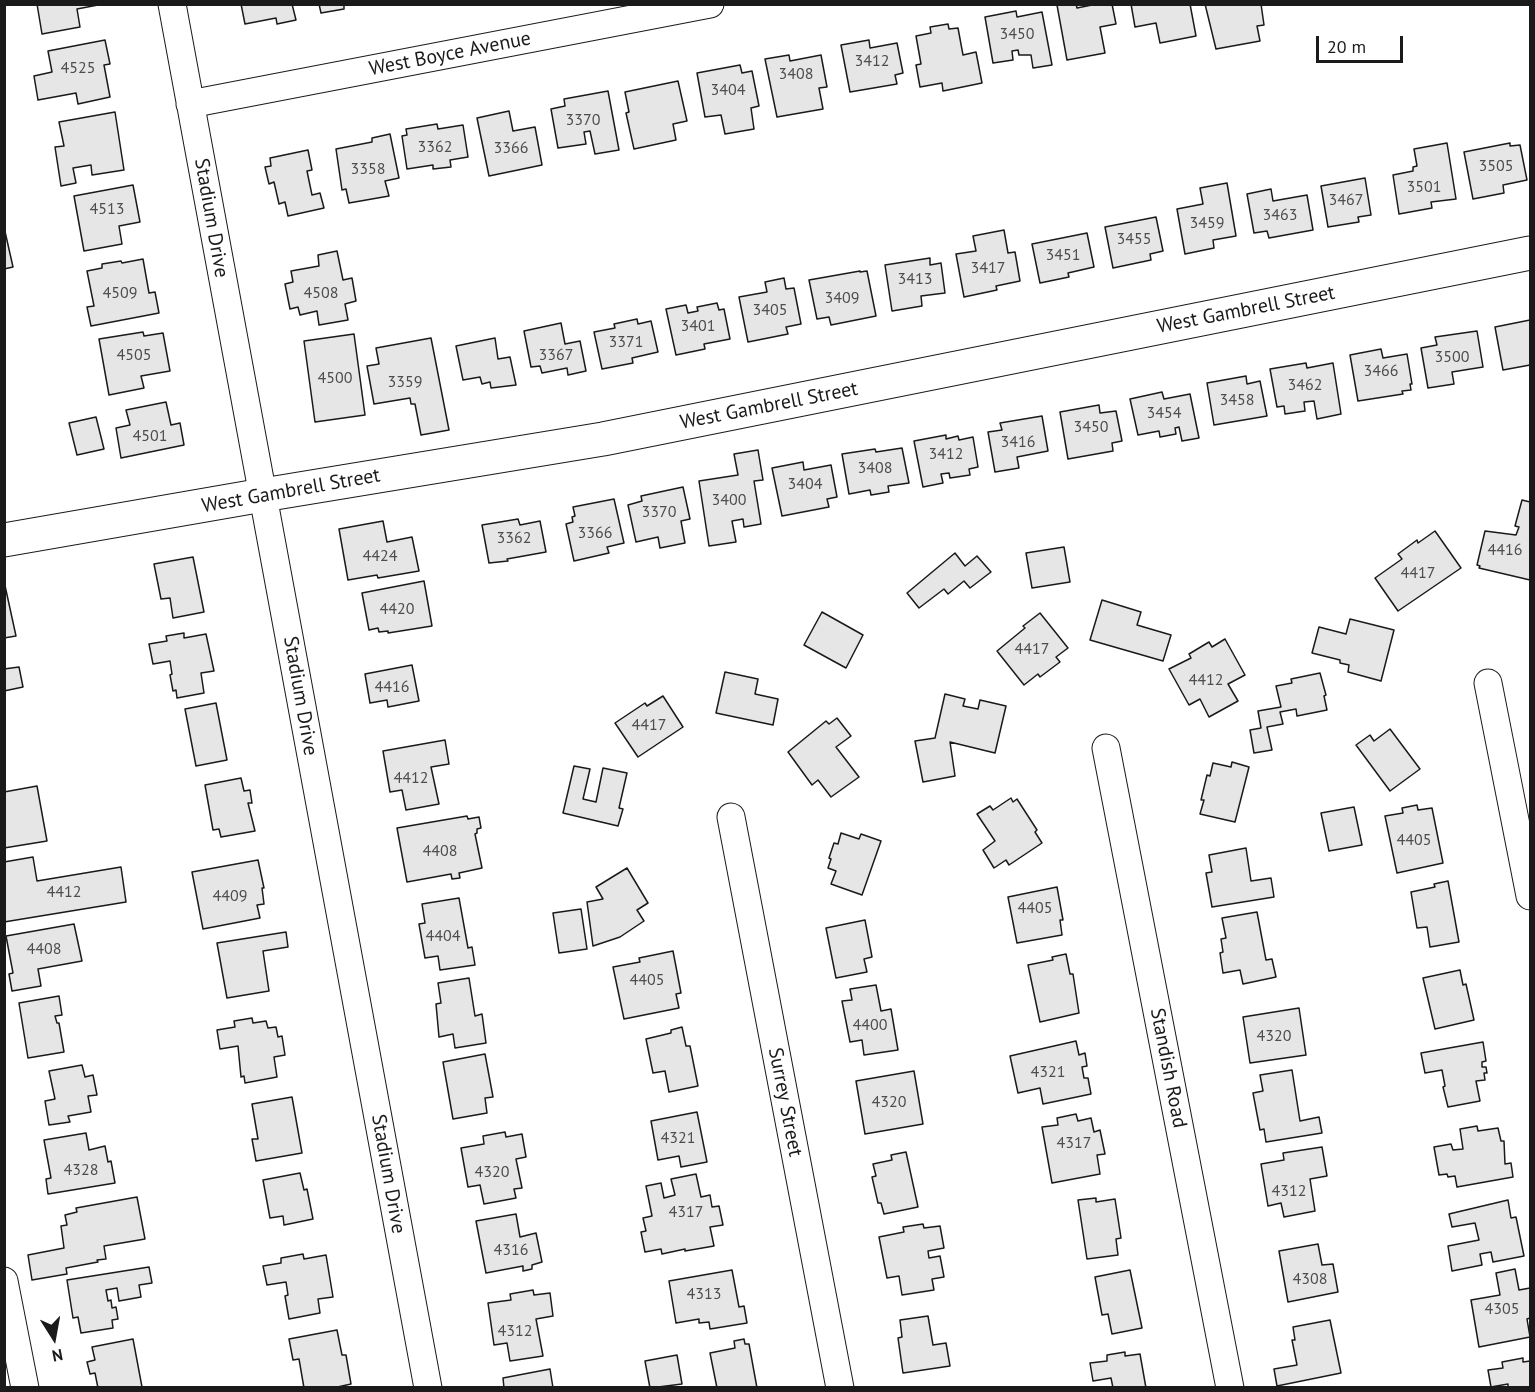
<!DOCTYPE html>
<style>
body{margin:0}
#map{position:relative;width:1535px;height:1392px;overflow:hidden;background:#fff;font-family:"PT Sans",sans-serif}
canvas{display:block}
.frame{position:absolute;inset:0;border:6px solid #1a1a1a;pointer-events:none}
.north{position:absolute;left:24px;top:1308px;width:60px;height:60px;-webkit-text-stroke:4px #fff;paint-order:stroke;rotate:169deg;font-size:16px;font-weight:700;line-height:24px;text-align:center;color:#1a1a1a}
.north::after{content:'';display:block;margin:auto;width:21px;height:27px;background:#1a1a1a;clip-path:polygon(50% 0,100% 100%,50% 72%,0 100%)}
.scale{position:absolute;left:1316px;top:36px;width:87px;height:27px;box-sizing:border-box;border:3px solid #1a1a1a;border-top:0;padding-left:8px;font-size:18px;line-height:21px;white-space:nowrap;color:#1a1a1a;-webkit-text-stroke:4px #fff;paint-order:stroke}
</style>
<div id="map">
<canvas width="1535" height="1392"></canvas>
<div class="frame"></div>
<div class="north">N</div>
<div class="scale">20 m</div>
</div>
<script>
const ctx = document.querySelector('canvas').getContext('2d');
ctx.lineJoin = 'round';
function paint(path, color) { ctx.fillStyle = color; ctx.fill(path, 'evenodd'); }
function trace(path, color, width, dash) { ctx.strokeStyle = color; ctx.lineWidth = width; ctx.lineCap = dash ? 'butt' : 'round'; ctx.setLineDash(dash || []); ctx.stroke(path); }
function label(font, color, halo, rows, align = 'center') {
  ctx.font = font + ' "PT Sans",sans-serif'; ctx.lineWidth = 4.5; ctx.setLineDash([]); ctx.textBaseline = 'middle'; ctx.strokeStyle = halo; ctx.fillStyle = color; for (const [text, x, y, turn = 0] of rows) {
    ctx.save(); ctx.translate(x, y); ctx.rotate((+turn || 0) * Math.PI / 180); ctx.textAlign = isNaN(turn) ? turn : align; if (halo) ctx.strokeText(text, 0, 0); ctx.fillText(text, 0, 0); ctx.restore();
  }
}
const building = new Path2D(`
 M37,4H98V5L77,9L80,27L42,34Z
 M241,4H292L296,20L277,24L276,18L245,24Z
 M319,4H344V9L321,13Z
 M1076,4L1077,8L1097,4H1112L1116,24L1100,27L1105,53L1067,60L1057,5Z
 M1131,4H1190L1196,36L1160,43L1156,23L1135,27Z
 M1205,4H1261L1264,25L1257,26L1260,41L1216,49Z
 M1016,11L1017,17L1042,12L1052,65L1033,68L1031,55H1019L1018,50L1012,51L1013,60L993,63L985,17Z
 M948,24L949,29L958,28L963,55L976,52L982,83L943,91L942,83L920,87L916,65L921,64L916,36L931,33L930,27Z
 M105,40L110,64L104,65L110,97L78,104L76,93L38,100L34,76L52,72L48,51Z
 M869,40L870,48L897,43L903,73L895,75L897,84L850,92L841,45Z
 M789,55L790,61L821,55L827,87L819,88L823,109L777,117L765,59Z
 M740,65L742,73L752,71L759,106L751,108L754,129L725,134L721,115L705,117L697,73Z
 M678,81L687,121L673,124L676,140L634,149L626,113L629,112L625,92Z
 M608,91L619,150L595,154L590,131L584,132L586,144L558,148L551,109L565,106L564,99Z
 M509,111L513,131L535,127L542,165L489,176L477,118Z
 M115,112L124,170L92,175L91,165L73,168L76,183L61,186L55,147L64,146L59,122Z
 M437,124L438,129L463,125L468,157L450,160L451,167L433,169V165L407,169L402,136L407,135L406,129Z
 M390,134L399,178L385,181L389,196L349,203L346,189L342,190L336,149L372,142V138Z
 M1447,143L1456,199L1431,202L1432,208L1399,214L1393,175L1413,171V167L1417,166L1414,149Z
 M1510,143V146L1520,145L1527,180L1503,185L1504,193L1473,199L1464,152Z
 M308,150L312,170L307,171L312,195L320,193L324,208L288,216L285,202L279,204L274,182L269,184L265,167L271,166L270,158Z
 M1365,178L1371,215L1358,217L1359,222L1328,227L1321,186Z
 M1227,183L1236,236L1213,240L1214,248L1185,254L1177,209L1203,204L1200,188Z
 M133,185L140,222L119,226L122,244L84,251L74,196Z
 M1271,189L1273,201L1307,195L1313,230L1269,238L1267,231L1254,233L1247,194Z
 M1156,217L1163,251L1150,254L1151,260L1113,268L1105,227Z
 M4,227L13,267L4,269Z
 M1004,230L1008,253L1015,252L1020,281L996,286L997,290L964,297L956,254L976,251L973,236Z
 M1087,233L1094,267L1068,273L1069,277L1040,283L1032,244Z
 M337,251L343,280L352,278L356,301L345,304L348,320L319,325L317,311L300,315L298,307L290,309L285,284L293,282L291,271L319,266L318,255Z
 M930,258V265L941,263L945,293L921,296L922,306L892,311L885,265Z
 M143,259L149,293L155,292L159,313L91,326L87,307L94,306L87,271L102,268V264L121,261L122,263Z
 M860,271V272L867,271L876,316L831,325L829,317L817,319L809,280Z
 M784,278L786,289L794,288L801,324L786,327L788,334L748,342L739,297L767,292L765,282Z
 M717,303L719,310L724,309L730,339L704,344L705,349L676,355L666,309L686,305L688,313L698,311L697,307Z
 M637,319L638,324L651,321L658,352L632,358L633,363L602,369L594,332L615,328L614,324Z
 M1530,320V365L1503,370L1495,327Z
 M561,323L565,344L580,341L586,371L568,375L567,368L542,373L540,366L531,367L524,331Z
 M1477,331L1483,367L1452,372L1454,384L1428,388L1421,348L1437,345L1435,337Z
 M143,332L144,336L163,333L170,371L141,376L144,388L109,395L99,339Z
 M354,334L365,415L315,422L304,341Z
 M431,338L449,430L421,435L415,404H411L410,398L374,404L367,366L379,364L376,348Z
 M495,338L498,359L510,357L516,385L491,388L490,382L482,384L480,377L463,380L456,346Z
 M1381,349L1383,358L1407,354L1412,384H1410L1411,390L1402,391L1403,394L1358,401L1350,355Z
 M1306,363L1307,368L1333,363L1341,414L1317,419L1314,401L1304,402L1305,411L1285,414L1284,406L1277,407L1270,369Z
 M1246,376L1247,384L1260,381L1267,416L1214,425L1207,383Z
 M1162,392L1164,399L1190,394L1199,438L1182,441L1179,427L1175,428L1176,434L1160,437L1159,431L1138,435L1130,399Z
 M166,402L171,425L180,423L184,445L121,458L116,428L130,425L126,410Z
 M1099,405L1100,413L1116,411L1122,441L1112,443L1113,451L1068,459L1060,412Z
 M1042,416L1048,451L1017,457L1019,468L995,472L988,432L1002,430L1000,423Z
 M96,417L104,449L77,455L69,423Z
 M946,435V439L958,436L959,440L973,437L978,467L969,469L970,475L950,478L949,473L941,474L943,483L923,487L914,441Z
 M902,448L909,483L888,486L889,492L871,495L870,490L849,494L842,454L875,449L876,452Z
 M758,450L763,480L754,481L761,524L744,527L743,519L732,521L736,542L709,546L699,481L738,475L734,454Z
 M803,462L804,470L831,465L837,497L827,499L829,507L782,516L772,468Z
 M683,487L690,519L681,521L685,543L660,548L658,537L636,542L628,505L642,501L641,496Z
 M614,499L624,543L607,547L609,553L574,561L566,524L573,522L572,517L575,516L573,507Z
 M1522,500L1530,502V580L1479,568L1480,566L1477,565L1485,531L1516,535L1519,527L1515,526Z
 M518,519L520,525L540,521L546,552L507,559L508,561L489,563L482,525Z
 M383,521L387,542L412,537L419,571L378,578L377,575L348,580L339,529Z
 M1435,531L1461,568L1398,611L1375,578L1402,559L1398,554L1417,540L1418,543Z
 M1064,547L1070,582L1032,588L1026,553Z
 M955,553L965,566L977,556L991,572L970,588L964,581L948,594L944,589L919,608L907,593Z
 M193,557L204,612L173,618L170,598L161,599L154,564Z
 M4,581L16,636L4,638Z
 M424,581L432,626L388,633V631L379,632L378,628L369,630L362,593Z
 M1102,600L1141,612L1137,625L1171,635L1163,661L1090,640Z
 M822,612L863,635L846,668L804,645Z
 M1040,613L1068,648L1056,657L1060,662L1040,677L1038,674L1024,685L997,651L1025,628L1023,626Z
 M1350,619L1394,630L1381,681L1348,672L1349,665L1340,663V660L1312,653L1319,627L1346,634Z
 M184,633V638L206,634L214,671L201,673L204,693L177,698L176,690L173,691L170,675L172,674L170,661L153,664L149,644L167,641L166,636Z
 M1225,639L1245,675L1228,684L1238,701L1209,717L1200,699L1189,705L1169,669L1191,658L1189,654L1209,642L1212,647Z
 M412,665L419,701L388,707L387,700L370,703L365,674Z
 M19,667L23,687L4,691V669Z
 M725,672L758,679L755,694L778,699L773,725L716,713Z
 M1320,673L1326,695L1324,696L1327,710L1297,716L1296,709L1280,712L1283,724L1267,727L1272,750L1254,753L1250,730L1261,728L1258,711L1281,707L1276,686L1292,683L1291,679Z
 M945,694L965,699L963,706L978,709L980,700L1006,706L995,753L950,742L955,776L923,782L915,741L935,738Z
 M663,696L683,727L638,757L615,723L645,703L647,706Z
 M216,703L227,760L196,766L185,709Z
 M837,718L851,736L836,747L859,777L831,797L818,780L812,785L788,752L826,721L829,724Z
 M1390,729L1420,769L1390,791L1356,745L1370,735L1374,741Z
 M445,740L449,764L431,767L439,804L406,810L402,790L390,792L383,751Z
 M1232,762L1249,767L1235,822L1200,814L1204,800H1201L1207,775L1210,776L1213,763L1231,767Z
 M574,766L590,769L583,799L596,802L603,768L627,773L619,808L623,809L618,826L563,813Z
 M241,778L244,791L250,790L252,803H248L255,831L221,837L219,829L213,830L205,785Z
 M37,786L47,841L4,848V792Z
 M1011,798L1013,802L1017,799L1037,830L1035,832L1042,843L1009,865L1006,860L994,868L983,850L995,841L977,814L990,806L993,810Z
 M1417,805L1418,810L1432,808L1443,863L1397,873L1385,816L1403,813L1402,808Z
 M1354,807L1362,845L1329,851L1321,813Z
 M467,816L468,819L479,817L481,828L477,829V833L475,834L482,868L459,873L460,878L452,879L451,874L407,882L397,828Z
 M841,833L859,839L861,834L881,841L862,895L831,884L836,871L828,868L831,859L829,858L834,843L838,844Z
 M1246,848L1251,881L1271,878L1274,897L1212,907L1206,873L1212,872L1209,855Z
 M33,857L37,881L121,867L126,902L4,922V862Z
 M258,860L264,888H262L264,904L257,905L260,918L203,929L192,872Z
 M627,868L648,903L637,910L644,921L620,937L593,946L587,902L603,899L596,887Z
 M1448,881L1459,942L1430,947L1427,927L1417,928L1411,892L1435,887L1434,884Z
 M1057,887L1063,920H1060L1062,935L1017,943L1008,897Z
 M459,898L468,948L472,947L475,965L440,970L438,956L425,958L419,924L425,923L422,904Z
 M581,909L587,949L559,953L553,913Z
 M1257,912L1266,960L1272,959L1276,977L1243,984L1240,970L1223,973L1220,953L1223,952L1221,939L1226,938L1222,918Z
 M865,920L872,957L864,959L867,972L836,978L826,928Z
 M74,924L82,961L38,969L41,986L12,991L9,974L13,973L6,936Z
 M286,932L288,947L263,951L269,991L227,998L217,943Z
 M673,951L681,993L676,994L679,1008L624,1019L613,967L640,962L639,958Z
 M1066,954L1070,974H1073L1079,1013L1040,1022L1028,965L1053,960L1052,957Z
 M1460,970L1463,985L1466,984L1474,1020L1435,1029L1423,978Z
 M469,978L475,1016L482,1014L486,1043L455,1048L453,1034L439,1037L436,1004L441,1003L438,983Z
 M876,985L881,1011L891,1009L898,1050L864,1055L862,1040L850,1042L842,1001L852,1000L850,989Z
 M59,996L62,1015L55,1016L57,1023H59L64,1052L28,1058L19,1003Z
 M1299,1008L1306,1055L1250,1063L1243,1017Z
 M252,1018L253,1023L266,1021L268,1028L276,1027L278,1037L282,1036L285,1055L274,1057L277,1077L245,1083L244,1076L241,1077L238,1046L220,1049L217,1030L235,1027L234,1021Z
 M682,1027L686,1046H690L698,1086L669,1092L665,1071L653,1073L646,1039L671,1033V1030Z
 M1076,1041L1079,1055L1085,1053L1087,1066L1082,1067L1084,1078H1088L1091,1094L1043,1104L1040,1088L1018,1093L1010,1056Z
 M1483,1042L1486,1061L1482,1062V1067H1486L1487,1073H1484L1485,1080L1476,1081L1480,1101L1448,1107L1443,1087L1445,1086L1442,1070L1425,1073L1421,1053Z
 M485,1054L493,1097L485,1098L487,1113L453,1119L443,1062Z
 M82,1065L85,1077L93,1075L97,1095L88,1096L91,1112L68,1116L70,1122L49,1125L45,1101L55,1099L49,1071Z
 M1292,1070L1300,1121L1319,1117L1322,1133L1266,1142L1264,1129L1260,1130L1253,1093L1263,1091L1260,1075Z
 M914,1071L923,1124L865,1134L856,1081Z
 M292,1097L302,1153L256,1161L252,1139H258L252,1104Z
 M697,1112L707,1162L681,1167L679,1156L658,1160L651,1121Z
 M1076,1114L1078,1121L1091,1118L1094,1132L1100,1130L1105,1154L1097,1155L1100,1174L1052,1183L1042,1127L1058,1125L1057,1118Z
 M1477,1126L1478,1131L1498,1128L1501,1141H1504L1505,1164L1511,1163L1513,1177L1457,1187L1455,1176L1448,1177L1447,1174L1439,1175L1434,1147L1451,1144L1453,1150L1463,1149L1460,1129Z
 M505,1132L506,1137L522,1134L526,1157L516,1159L522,1188L514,1189L516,1198L484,1204L480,1185L468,1187L461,1148L484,1144L483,1136Z
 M86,1133L89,1150L105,1146L108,1162L111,1161L115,1183L48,1194L46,1179L51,1178L44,1140Z
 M1322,1147L1327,1176L1310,1179L1315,1211L1284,1217L1281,1203L1268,1206L1261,1164L1284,1160L1283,1153Z
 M906,1152L918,1207L884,1214L881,1203H878L872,1177L876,1176L873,1164L892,1160L891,1155Z
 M300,1173L304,1190L307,1189L313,1219L284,1225L283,1216L270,1218L263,1180Z
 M696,1174L701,1197L710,1195L712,1207L719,1206L723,1225L710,1227L714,1246L685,1251V1249L662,1254L661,1249L645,1252L641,1232L646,1231L643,1218L652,1216L646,1186L661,1183L664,1198L675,1195L671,1179Z
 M137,1197L145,1239L104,1246L106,1259L97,1260L98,1262L66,1268L67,1274L32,1280L28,1255L64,1248L61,1226L67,1225L65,1215L77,1212L76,1208Z
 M1096,1198V1202L1115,1199L1121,1238L1116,1239L1118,1255L1087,1259L1078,1200Z
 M1508,1200L1511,1218L1516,1217L1524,1256L1493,1262L1491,1252L1480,1254L1482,1265L1452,1271L1448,1246L1479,1240L1475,1223L1452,1227L1449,1214Z
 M516,1214L520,1237L536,1233L542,1262L532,1265V1269L523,1271V1266L486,1273L476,1221Z
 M923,1224L924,1228L940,1226L944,1248L928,1251L929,1258L940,1256L944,1277L932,1279L934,1290L902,1295L899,1276L887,1278L879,1237L904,1232L903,1227Z
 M1318,1244L1322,1265L1333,1264L1338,1292L1288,1302L1279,1251Z
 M303,1254L304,1259L326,1255L333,1297L318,1299L320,1313L289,1319L285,1296L288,1295L286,1282L267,1285L263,1266L281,1263V1258Z
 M149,1267L152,1283L139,1285L141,1297L119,1301L117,1288L106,1290L108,1301L111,1300L112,1308L116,1307L118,1319L112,1320L113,1328L81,1333L78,1317L73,1318L67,1280Z
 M1515,1269L1519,1290L1530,1288V1318L1527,1319L1530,1337L1479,1347L1471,1300L1500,1295L1496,1273Z
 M732,1270L739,1307L744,1306L747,1323L710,1329L709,1322L699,1323V1319L676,1323L669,1281Z
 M1130,1270L1142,1328L1112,1334L1108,1314L1102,1315L1095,1277Z
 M533,1290L534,1295L550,1293L553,1316L536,1319L543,1356L510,1361L507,1343L494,1345L488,1303L511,1300L510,1294Z
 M928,1316L933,1345L946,1343L950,1366L903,1373L898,1338L902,1337L900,1320Z
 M1330,1320L1341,1373L1277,1386L1274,1369L1297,1365L1292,1340H1295L1293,1327Z
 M337,1330L342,1355H346L351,1384L333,1388H304L299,1359L293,1360L289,1339Z
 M133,1339L142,1387L98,1388L95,1373L90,1374L87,1362L95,1360L92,1347Z
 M744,1339L745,1344H749L757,1388H717L710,1353L735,1348L734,1341Z
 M1125,1352V1356L1140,1354L1146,1388H1113L1111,1378L1093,1381L1090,1363L1107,1361V1355Z
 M677,1355L682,1384L650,1388L645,1361Z
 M1523,1358V1362L1530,1361V1388H1508V1384L1491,1387L1488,1370L1503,1368L1502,1362Z
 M550,1369L553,1388H504L503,1378Z`);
paint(building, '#e6e6e6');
trace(building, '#1a1a1a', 1.5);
const street = new Path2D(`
 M172,4L428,1388
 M190,104L710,4
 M1488,683L1530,896
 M1106,748L1230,1388
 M731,817L840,1388
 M4,1281L25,1388`);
const secondary = new Path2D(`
 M4,540L263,495L603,439L1530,253`);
trace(street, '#1a1a1a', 29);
trace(secondary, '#1a1a1a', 35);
trace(street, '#fff', 27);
trace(secondary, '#fff', 33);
label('16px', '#4d4d4d', null, [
 ["3450",1017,34],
 ["3412",872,61],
 ["4525",78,68],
 ["3408",796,74],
 ["3404",728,90],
 ["3370",583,120],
 ["3362",435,147],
 ["3366",511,148],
 ["3505",1496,166],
 ["3358",368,169],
 ["3501",1424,187],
 ["3467",1346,200],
 ["4513",107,209],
 ["3463",1280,215],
 ["3459",1207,223],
 ["3455",1134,239],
 ["3451",1063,255],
 ["3417",988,268],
 ["3413",915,279],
 ["4509",120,293],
 ["4508",321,293],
 ["3409",842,298],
 ["3405",770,310],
 ["3401",698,326],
 ["3371",626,342],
 ["4505",134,355],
 ["3367",556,355],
 ["3500",1452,357],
 ["3466",1381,371],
 ["4500",335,378],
 ["3359",405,382],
 ["3462",1305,385],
 ["3458",1237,400],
 ["3454",1164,413],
 ["3450",1091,427],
 ["4501",150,436],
 ["3416",1018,442],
 ["3412",946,454],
 ["3408",875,468],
 ["3404",805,484],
 ["3400",729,500],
 ["3370",659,512],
 ["3366",595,533],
 ["3362",514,538],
 ["4416",1505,550],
 ["4424",380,556],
 ["4417",1418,573],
 ["4420",397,609],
 ["4417",1032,649],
 ["4412",1206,680],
 ["4416",392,687],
 ["4417",649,725],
 ["4412",411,778],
 ["4405",1414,840],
 ["4408",440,851],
 ["4412",64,892],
 ["4409",230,896],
 ["4405",1035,908],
 ["4404",443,936],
 ["4408",44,949],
 ["4405",647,980],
 ["4400",870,1025],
 ["4320",1274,1036],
 ["4321",1048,1072],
 ["4320",889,1102],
 ["4321",678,1138],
 ["4317",1074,1143],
 ["4328",81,1170],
 ["4320",492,1172],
 ["4312",1289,1191],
 ["4317",686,1212],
 ["4316",511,1250],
 ["4308",1310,1279],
 ["4313",704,1294],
 ["4305",1502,1309],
 ["4312",515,1331]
]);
label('20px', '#1a1a1a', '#fff', [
 ["West Boyce Avenue",450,54,-11],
 ["Stadium Drive",211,218,80],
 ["West Gambrell Street",1246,310,-11],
 ["West Gambrell Street",769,406,-11],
 ["West Gambrell Street",291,491,-10],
 ["Stadium Drive",300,696,80],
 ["Standish Road",1168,1068,79],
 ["Surrey Street",785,1102,79],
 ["Stadium Drive",388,1174,80]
]);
</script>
